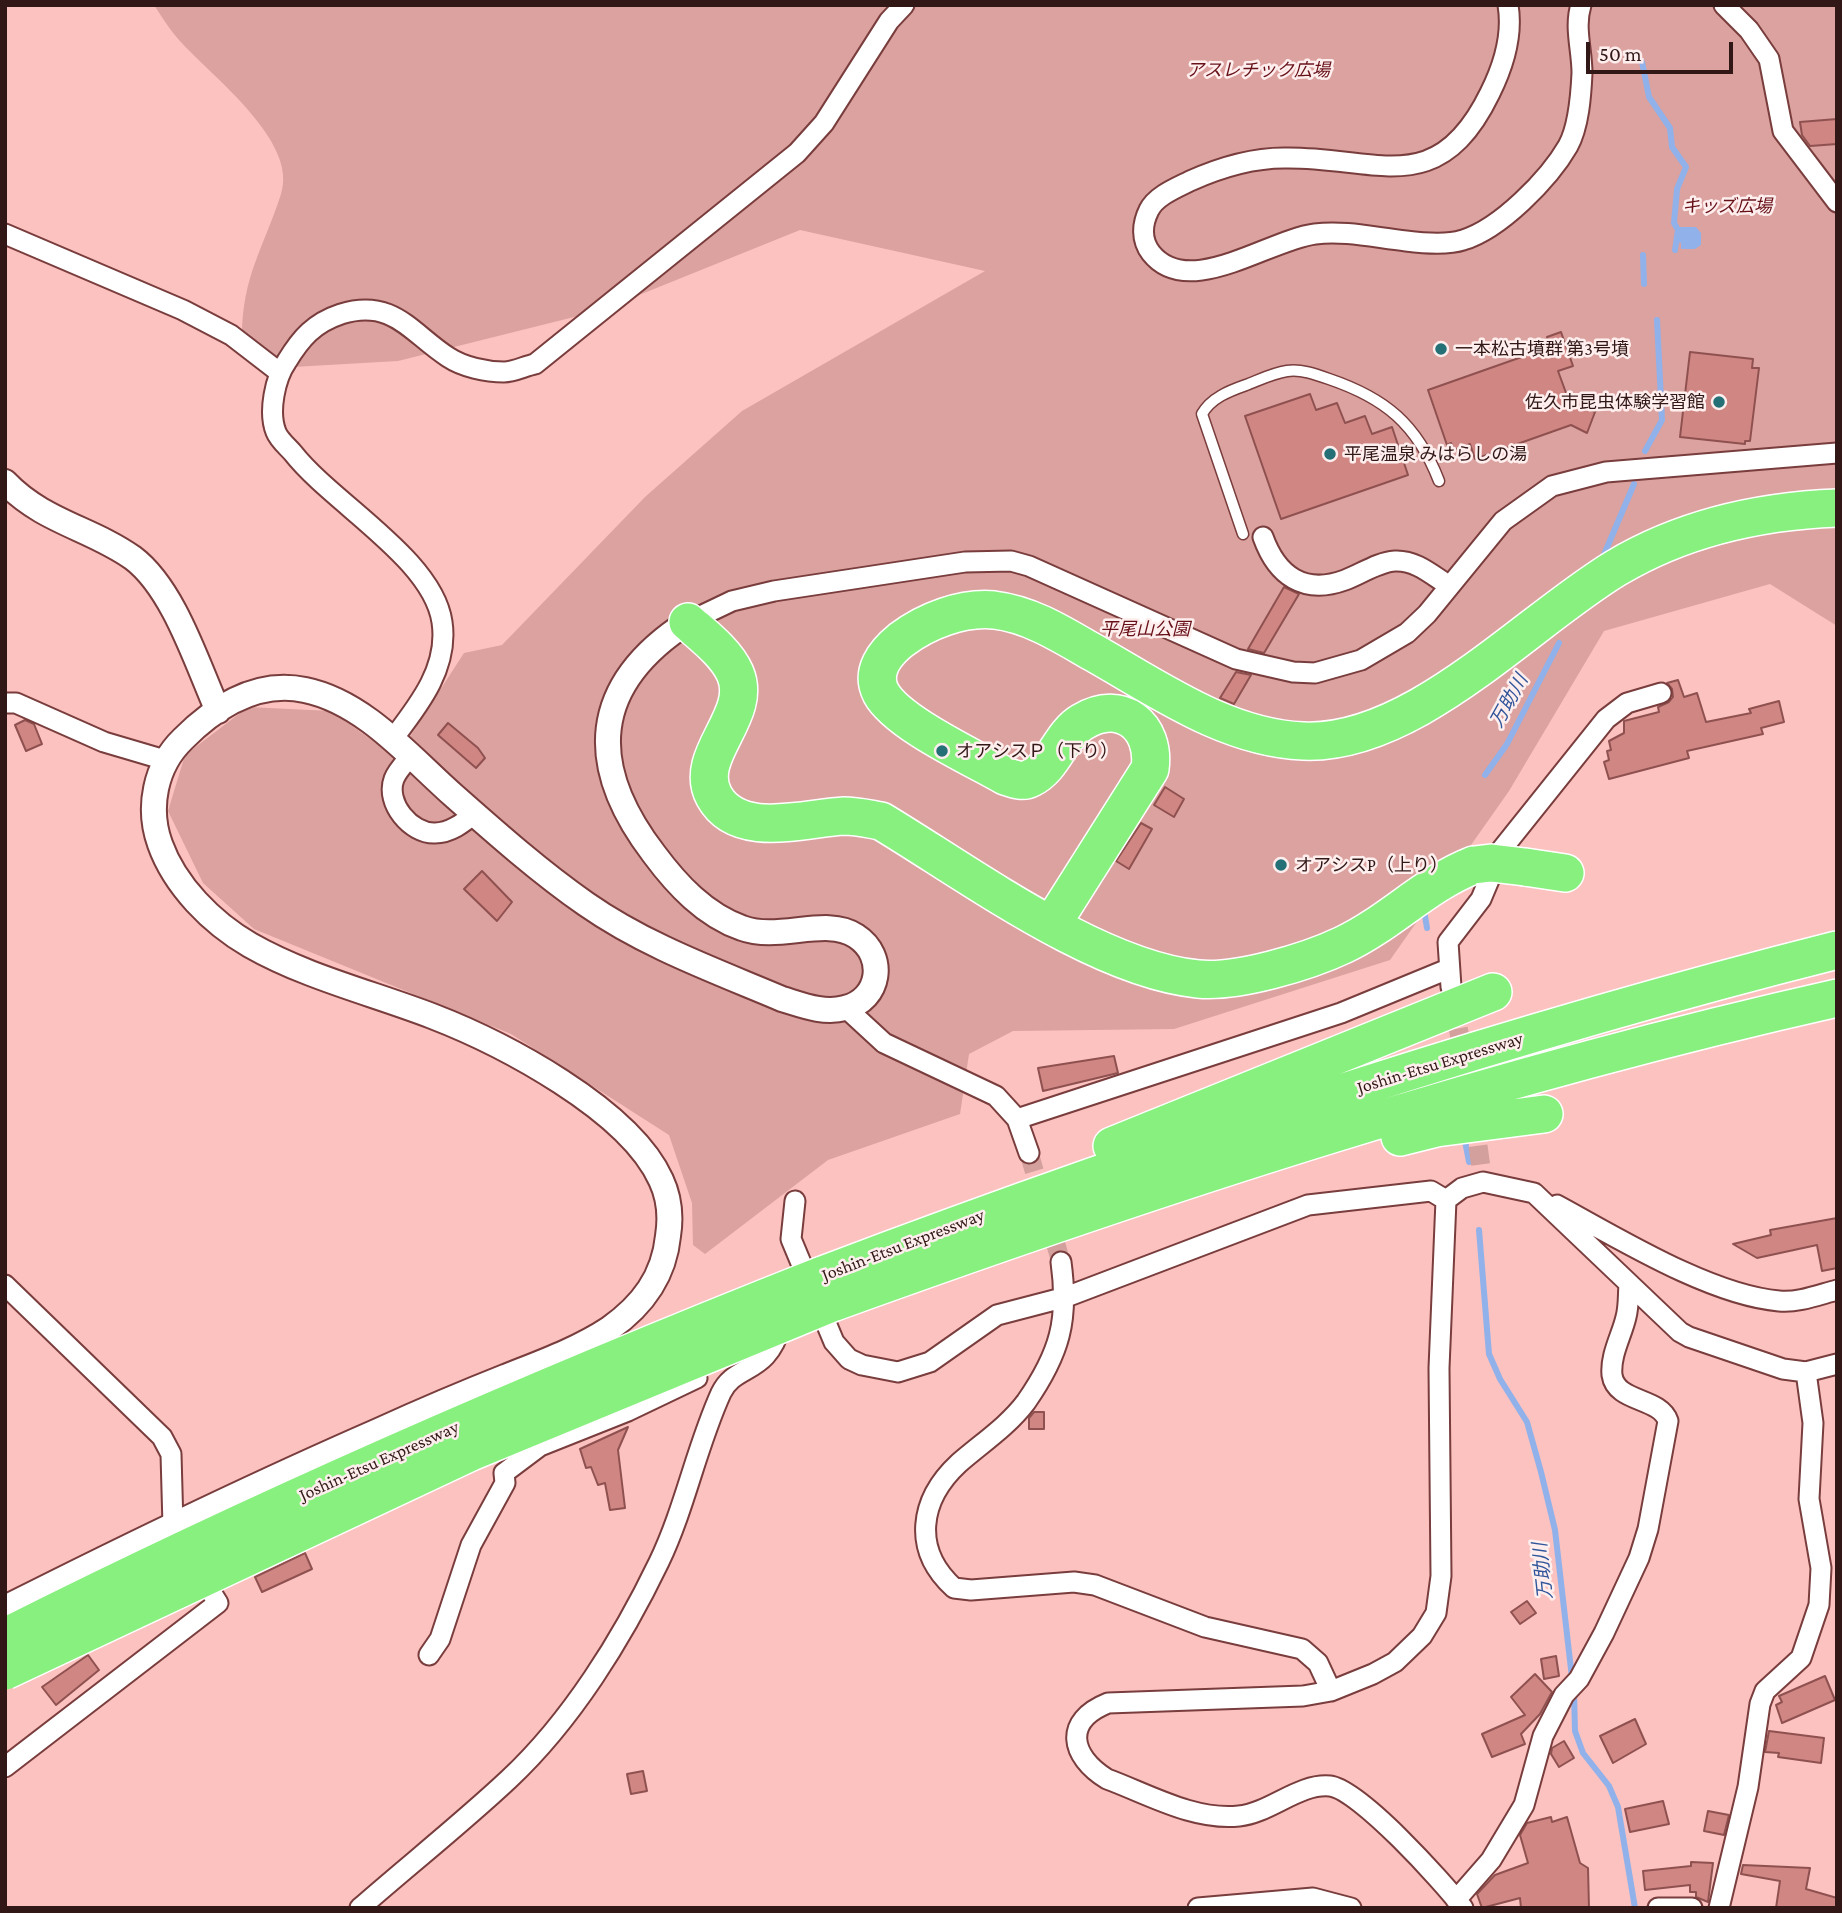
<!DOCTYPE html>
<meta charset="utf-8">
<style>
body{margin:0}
#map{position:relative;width:1842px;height:1913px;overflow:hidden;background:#fbc2bf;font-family:"Crimson Pro",serif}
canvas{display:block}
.frame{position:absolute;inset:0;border:7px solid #311817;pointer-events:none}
.scale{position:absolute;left:1586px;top:42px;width:147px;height:32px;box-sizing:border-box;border:4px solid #311817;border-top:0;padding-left:9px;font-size:21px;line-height:24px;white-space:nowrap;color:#311817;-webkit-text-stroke:5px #feefee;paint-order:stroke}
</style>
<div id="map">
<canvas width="1842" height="1913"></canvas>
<div class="frame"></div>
<div class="scale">50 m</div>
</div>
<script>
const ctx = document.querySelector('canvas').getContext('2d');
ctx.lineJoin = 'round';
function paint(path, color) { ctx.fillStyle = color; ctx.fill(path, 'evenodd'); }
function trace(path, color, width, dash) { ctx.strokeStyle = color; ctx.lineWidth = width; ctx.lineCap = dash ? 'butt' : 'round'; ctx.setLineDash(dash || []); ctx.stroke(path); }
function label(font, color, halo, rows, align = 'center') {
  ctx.font = font + ' "Crimson Pro","Noto Sans JP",serif'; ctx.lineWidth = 5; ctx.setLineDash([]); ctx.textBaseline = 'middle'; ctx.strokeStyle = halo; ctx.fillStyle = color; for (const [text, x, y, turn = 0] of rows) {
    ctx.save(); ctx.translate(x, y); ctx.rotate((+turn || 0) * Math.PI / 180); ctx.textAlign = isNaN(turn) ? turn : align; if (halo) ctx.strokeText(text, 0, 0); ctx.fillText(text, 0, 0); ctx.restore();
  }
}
paint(new Path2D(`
 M154,5H1837V626L1770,584L1604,631L1509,791L1390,960L1174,1029L1013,1031L969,1054L960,1114L828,1160L705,1254L693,1245L692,1203L669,1135L511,1034L254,929L203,883L168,811L185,755L248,707L331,711L394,756L411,735L464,653L502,645L645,497L742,411L985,271L800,230L602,310L398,361L293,367L263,356L242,336C242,277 264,247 281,194C299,141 210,75 179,40C170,30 162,17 154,5Z`), '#dba29f');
paint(new Path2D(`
 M1676,227H1696L1701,233V245L1695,249H1681V243L1675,242Z`), '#91b1ea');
trace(new Path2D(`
 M1642,62L1649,97L1670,128L1672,147L1686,167L1677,189L1674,223L1678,230L1675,250
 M1643,255L1644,284
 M1645,451L1662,420L1657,320
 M1603,557L1634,484
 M1485,775L1507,744L1559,643
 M1424,910L1427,928
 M1465,1141L1469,1162
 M1479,1230L1489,1354L1500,1379L1527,1422L1541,1472L1555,1530L1572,1678
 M1574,1692L1575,1731L1583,1753L1609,1786L1618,1807L1635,1908`), '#91b1ea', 6);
const building = new Path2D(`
 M1837,119V144L1810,146L1802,135L1800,122Z
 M1561,332L1573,366L1558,371L1569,401L1595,412L1587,433L1571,425L1475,459L1470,444L1454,450L1451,443L1447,445L1428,390L1550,347L1547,337Z
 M1690,352L1753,359L1752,368H1759L1750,441H1745V444L1680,437Z
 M1310,394L1316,410L1337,403L1345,423L1365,416L1372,434L1392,427L1408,475L1281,519L1245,416Z
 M1284,587L1299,594L1264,653L1248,649Z
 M1236,672L1251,675L1234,704L1220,698Z
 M1678,680L1684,697L1697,693L1706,722L1751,713L1749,709L1779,701L1784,722L1761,728L1763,734L1687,751L1689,758L1609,779L1604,762L1609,760L1607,751L1611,750L1609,741L1624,733V721L1659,712L1658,707L1669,702L1673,697L1672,689L1667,683Z
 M25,720L34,724L42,744L26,751L15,725Z
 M448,723L478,748L485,758L476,768L438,735Z
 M1165,787L1184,799L1174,817L1154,805Z
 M1141,823L1152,829L1129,869L1116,861Z
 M482,871L512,902L497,921L464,889Z
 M1114,1056L1118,1073L1043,1091L1038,1068Z
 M1837,1218V1268L1822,1271L1817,1245L1757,1258L1733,1244L1771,1235L1770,1230Z
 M1034,1412H1044V1429H1029V1418Z
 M628,1427L618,1450L625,1508L610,1510L605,1483L598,1485L591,1467L586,1468L580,1449Z
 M305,1553L312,1569L262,1592L255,1577Z
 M1527,1601L1536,1613L1520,1624L1511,1612Z
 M88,1655L99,1670L56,1705L42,1687Z
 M1556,1656L1559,1676L1544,1679L1541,1659Z
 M1535,1674L1552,1692L1540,1714L1521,1734L1525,1744L1492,1757L1482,1734L1525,1715L1511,1697Z
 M1825,1676L1835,1700L1782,1723L1776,1705L1782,1702L1779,1696Z
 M1635,1719L1646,1744L1613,1763L1600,1736Z
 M1769,1731L1824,1738L1821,1763L1778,1757L1779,1753L1765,1752Z
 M1564,1741L1574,1758L1559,1767L1551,1754L1552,1748Z
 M643,1771L647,1791L631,1794L627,1774Z
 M1663,1801L1669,1824L1630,1832L1625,1809Z
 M1708,1811L1729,1815L1724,1835L1704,1831Z
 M1551,1817L1552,1822L1567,1817L1580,1863L1588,1868L1589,1908H1521L1520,1898L1482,1908L1477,1894L1495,1875L1528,1863L1520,1835L1527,1823Z
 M1691,1862L1713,1863L1708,1902L1696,1897V1892H1690V1885L1645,1890L1643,1871L1691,1866Z
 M1743,1865L1810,1868L1806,1889L1837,1898V1908H1776L1780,1881L1741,1874Z`);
paint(building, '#d08784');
trace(building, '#8f514f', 2);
trace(new Path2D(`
 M1453,1000L1464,1060
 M1474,1117L1483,1182
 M1029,1153L1061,1262`), '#d3a09d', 19, [19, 10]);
const service = new Path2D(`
 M1243,534L1202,414C1211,398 1229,391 1246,385C1259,380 1273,373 1287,371C1301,369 1315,374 1329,379C1385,398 1417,424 1439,481`);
const minor = new Path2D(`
 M1508,5C1513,35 1503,67 1490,93C1437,202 1376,156 1284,158C1251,158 1219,168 1190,181C1176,188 1156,196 1149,210C1142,224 1141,240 1151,253C1188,300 1268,240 1315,234C1344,230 1377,238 1406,241C1422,243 1448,245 1463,240C1500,229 1549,179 1568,146C1579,126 1581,95 1582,73C1582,50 1574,27 1581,5
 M1724,5L1749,30L1769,59L1783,131L1837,202
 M5,234L183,310L231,335L279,372
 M1263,537C1277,576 1304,595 1345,580C1361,574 1378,562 1395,561C1416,560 1432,575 1448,585
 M688,622L732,601L774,591L965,562L1011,561L1029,566L1236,659L1293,672L1315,673L1361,660L1407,633L1427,614L1503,521L1552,486L1606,472L1837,453
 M5,703H16L104,742L165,760
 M392,740C418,706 449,668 442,622C433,559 332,503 293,453C288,447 279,440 276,432C268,412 275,378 287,361C301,338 314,323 341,314C393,298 411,333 448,357C463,367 486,372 504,372C514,372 525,366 535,364L797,153L824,123L889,21L904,5
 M410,757C404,764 397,771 394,779C385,803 411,834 435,833C450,833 463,823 474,814
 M1451,987L1448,942L1481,899L1502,849L1606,719L1627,703L1661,693
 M846,1008L884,1043L996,1096L1017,1119L1029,1153
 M1017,1119L1341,1013L1448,969
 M795,1201L791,1239L834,1342L849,1359L862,1365L898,1372L930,1362L997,1315L1066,1297L1308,1205L1431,1191L1446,1200
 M1557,1205C1618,1238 1710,1295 1779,1301C1798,1303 1818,1295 1837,1290
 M1061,1262C1069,1320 1060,1353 1026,1402C1008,1426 982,1443 959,1463C919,1500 912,1550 954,1588L971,1590L1074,1582L1095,1585L1205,1627L1302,1649L1318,1663L1331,1691L1303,1696L1108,1703C1063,1721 1070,1756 1107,1779C1148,1794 1194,1821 1239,1816C1270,1813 1299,1783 1330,1786C1359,1789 1443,1882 1463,1908
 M5,1285L162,1437L171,1454L173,1526L179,1535
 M429,1655L440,1639L471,1545L505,1483L504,1473L540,1446L628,1411L697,1378
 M1331,1691L1373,1674L1395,1662L1422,1636L1436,1613L1441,1576L1439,1368L1446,1200L1462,1188L1483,1182L1534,1193L1680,1332L1689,1337L1783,1369L1806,1372L1837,1364
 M5,1767L218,1603L198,1571
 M1456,1900L1491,1860L1524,1805L1543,1736L1564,1695L1579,1679L1604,1633L1639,1558L1648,1529L1668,1421C1660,1397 1616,1403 1612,1375C1610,1355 1622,1335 1626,1317C1629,1306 1628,1295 1629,1284
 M360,1908C409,1865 461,1824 509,1779C571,1721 622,1639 659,1562C685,1508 696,1448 721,1393C735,1363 768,1376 781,1324
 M1198,1908L1313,1898L1351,1908
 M1658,1908H1692
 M1719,1908L1748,1787L1760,1704L1765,1691L1801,1658L1819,1605L1821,1568L1809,1499L1813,1423L1806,1372`);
const tertiary = new Path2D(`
 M5,482C43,522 91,528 133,558C174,589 197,664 218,711
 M5,1608C128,1546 252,1486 378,1431C420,1412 462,1394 505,1377C540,1363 577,1350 609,1329C642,1306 664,1277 668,1236C671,1217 669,1197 661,1180C629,1109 502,1043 432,1016C372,993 306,977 250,945C212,923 175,886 160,844C147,808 155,766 183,739C216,706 258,680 305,690C364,702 410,757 453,795C496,833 540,872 586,904C646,946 716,971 782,999C802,1005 824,1014 845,1008C880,1000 887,956 856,936C826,916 779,942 742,928C705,915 677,885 654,854C586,765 590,685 688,622`);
const motorway = new Path2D(`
 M688,622C705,637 726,653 735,673C754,716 692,755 714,796C738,840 805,818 844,816C857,816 869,819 881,821C969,874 1097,969 1198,979C1237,983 1307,962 1343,945C1390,923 1425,884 1474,865
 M1525,867L1565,873
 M1052,924L1150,769C1156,726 1121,698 1082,722C1060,735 1054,767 1031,778C1022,783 1014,779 1005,776C974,758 897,723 881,693C870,672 885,653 901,640C926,621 962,607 994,610C1028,614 1058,632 1087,649C1154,686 1224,738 1303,741C1413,746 1525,623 1616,568C1683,528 1759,511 1837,508
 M1400,1137L1436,1128L1544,1114
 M1112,1146L1493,992
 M820,1276C1153,1150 1492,1037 1837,950
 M832,1303C1161,1184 1495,1075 1837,998`);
trace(service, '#783d3c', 13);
trace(minor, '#783d3c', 23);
trace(tertiary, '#783d3c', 28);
trace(motorway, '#fff', 40);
trace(service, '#fff', 10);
trace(minor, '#fff', 19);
trace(tertiary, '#fff', 24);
trace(motorway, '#88f07f', 37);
const motorwayBridge = new Path2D(`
 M1474,865L1491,863L1525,867
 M5,1637C271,1503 544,1385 820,1276
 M5,1671L471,1452L832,1303`);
trace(motorwayBridge, '#fff', 40, []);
trace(motorwayBridge, '#88f07f', 37);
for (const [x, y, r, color] of [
 [1441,349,7,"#257076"],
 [1719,402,7,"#257076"],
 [1330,454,7,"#257076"],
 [942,751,7,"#257076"],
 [1281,865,7,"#257076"]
]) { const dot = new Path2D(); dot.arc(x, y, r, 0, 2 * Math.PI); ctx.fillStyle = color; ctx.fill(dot); trace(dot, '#feefee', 2.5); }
label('italic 18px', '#671018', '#feefee', [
 ["アスレチック広場",1258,70],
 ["キッズ広場",1727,206],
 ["平尾山公園",1145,629]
]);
label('18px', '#311817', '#feefee', [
 ["一本松古墳群 第3号墳",1455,349],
 ["佐久市昆虫体験学習館",1705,402,"right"],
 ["平尾温泉 みはらしの湯",1344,454],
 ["オアシスＰ（下り）",956,751],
 ["オアシスP（上り）",1295,865]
], 'left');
label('18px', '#311817', '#feefee', [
 ["Joshin-Etsu Expressway",1440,1063,-17],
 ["Joshin-Etsu Expressway",903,1245,-21],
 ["Joshin-Etsu Expressway",379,1461,-24]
]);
label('italic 19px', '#31559a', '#feefee', [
 ["万助川",1509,701,-61],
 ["万助川",1543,1571,-96]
]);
</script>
